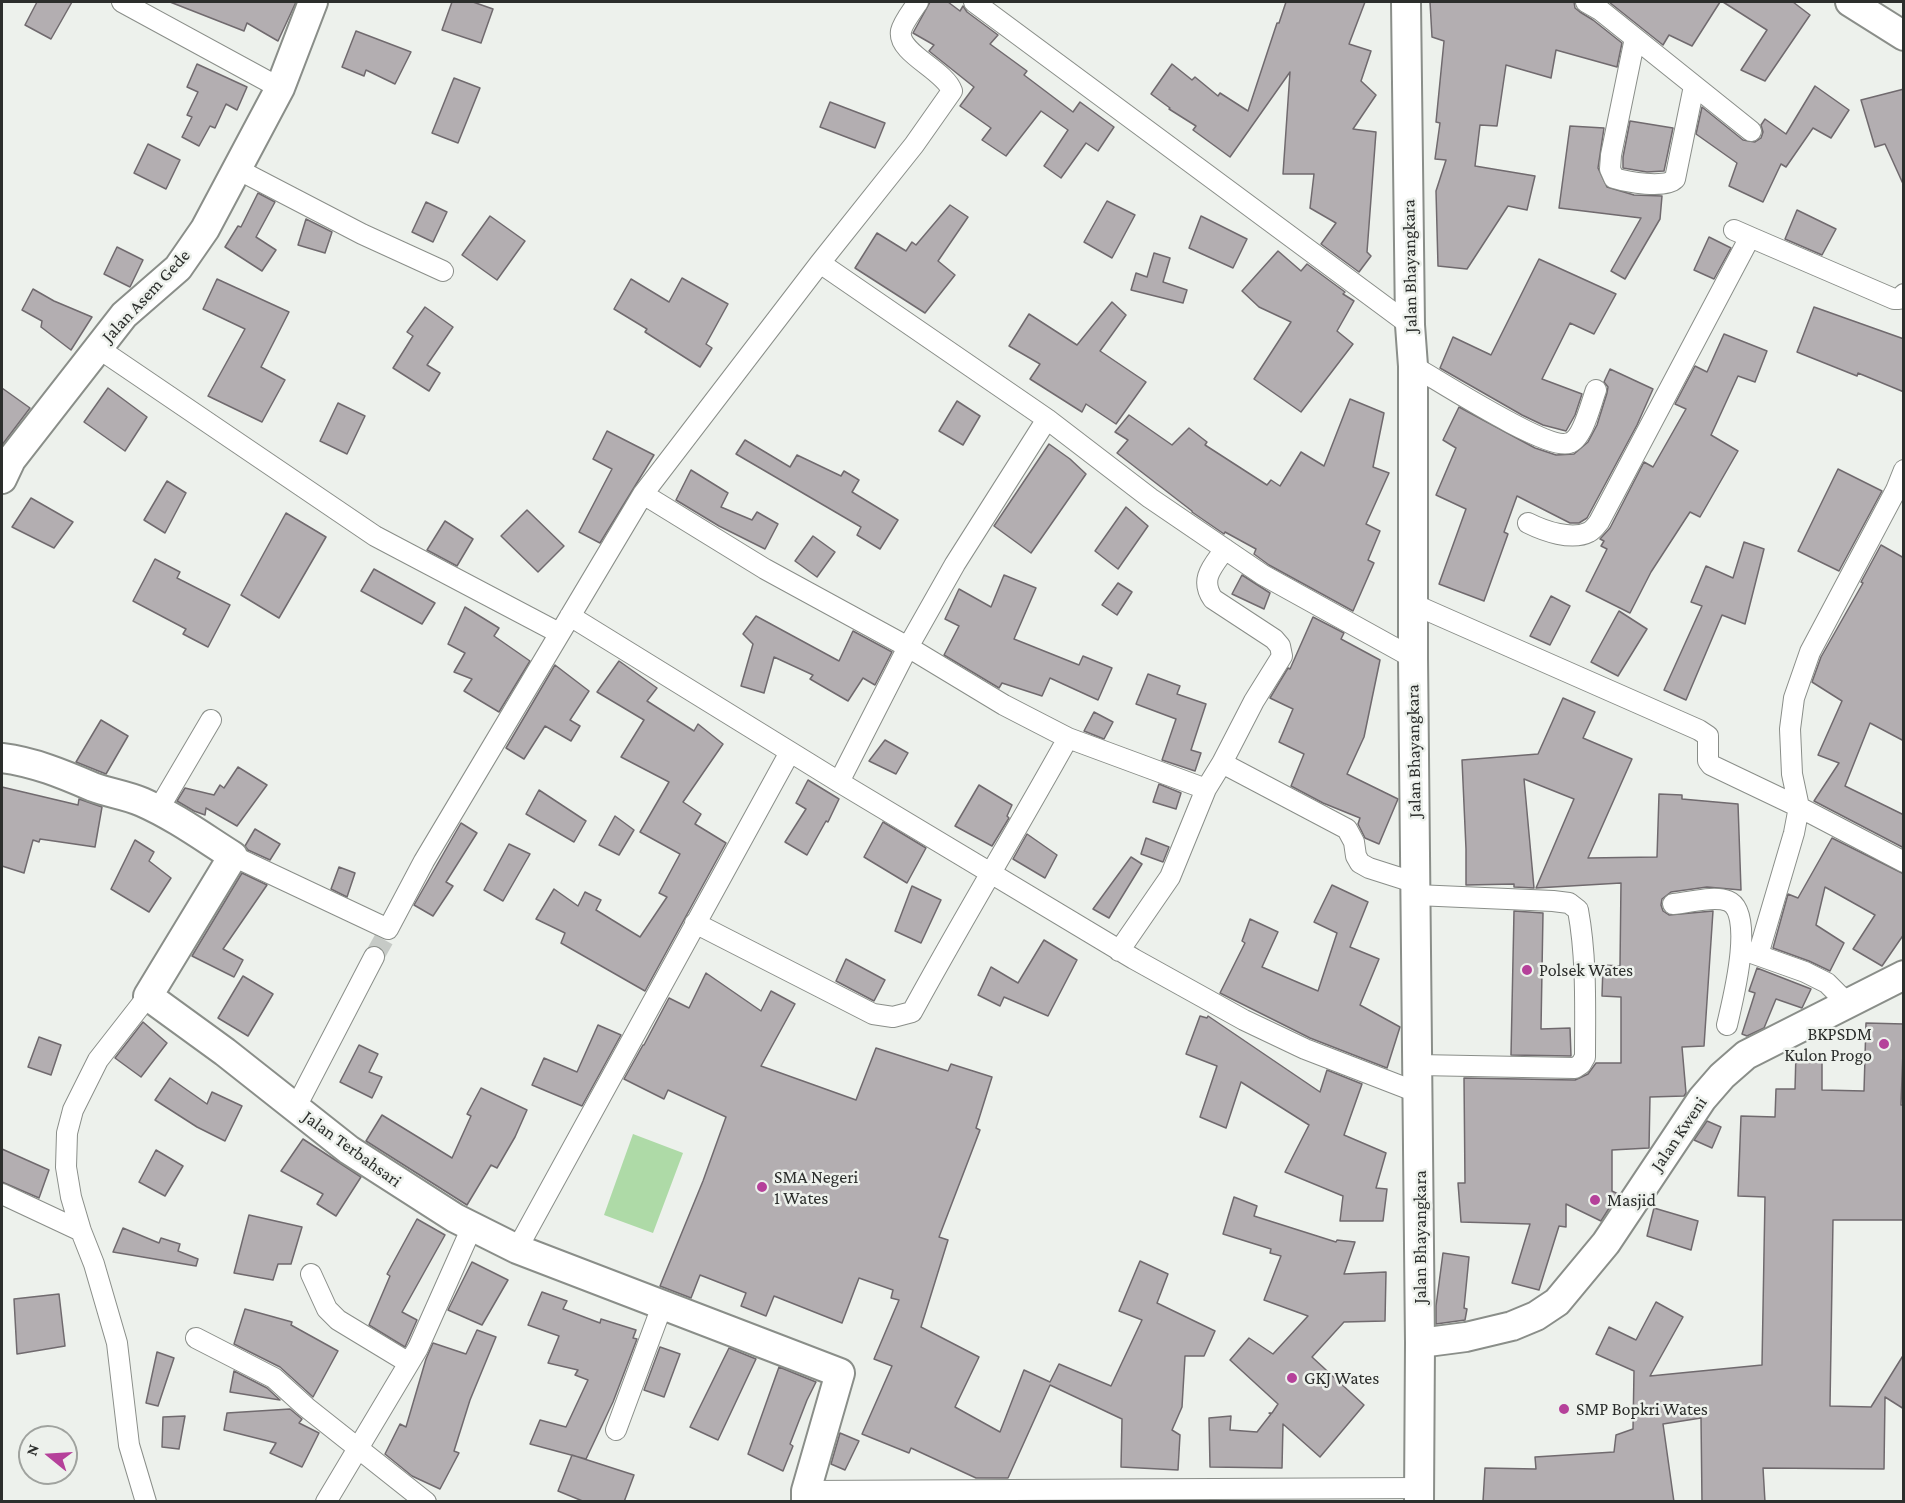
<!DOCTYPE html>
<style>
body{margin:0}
#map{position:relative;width:1905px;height:1503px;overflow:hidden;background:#edf1ec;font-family:"Crimson Pro",serif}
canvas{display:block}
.frame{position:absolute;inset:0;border:3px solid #2c2e2c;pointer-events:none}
.north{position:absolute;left:18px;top:1425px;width:60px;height:60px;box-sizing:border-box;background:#edf1ec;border:2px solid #a0a39f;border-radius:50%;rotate:288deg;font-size:16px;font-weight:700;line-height:24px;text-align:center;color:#2c2e2c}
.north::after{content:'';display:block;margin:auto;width:21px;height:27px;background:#b5419a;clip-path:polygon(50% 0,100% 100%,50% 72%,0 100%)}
</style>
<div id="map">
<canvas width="1905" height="1503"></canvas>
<div class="frame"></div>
<div class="north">N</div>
</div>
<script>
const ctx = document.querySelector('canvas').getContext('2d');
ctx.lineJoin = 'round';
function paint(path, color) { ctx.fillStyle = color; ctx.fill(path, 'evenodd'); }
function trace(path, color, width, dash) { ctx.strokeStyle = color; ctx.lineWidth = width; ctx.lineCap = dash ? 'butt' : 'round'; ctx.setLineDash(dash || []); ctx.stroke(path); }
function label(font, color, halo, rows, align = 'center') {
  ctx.font = font + ' "Crimson Pro",serif'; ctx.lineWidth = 5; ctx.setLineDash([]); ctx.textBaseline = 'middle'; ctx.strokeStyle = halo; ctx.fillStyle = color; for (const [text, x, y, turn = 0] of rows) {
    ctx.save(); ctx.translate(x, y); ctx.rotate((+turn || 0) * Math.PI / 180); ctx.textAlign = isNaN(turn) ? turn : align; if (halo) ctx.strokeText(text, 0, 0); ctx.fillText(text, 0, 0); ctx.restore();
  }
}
paint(new Path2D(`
 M633,1134L683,1153L653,1233L604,1215Z`), '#aedaa7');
const building = new Path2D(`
 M37,2H72L51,39L25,25Z
 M170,2H296L278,41L247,23L244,31Z
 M452,2H473L493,9L481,43L442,30Z
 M930,2H948L960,11L963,6L967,12L998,35L990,44L1027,71L1024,75L1073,112L1080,102L1114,127L1098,151L1086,143L1061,178L1044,166L1068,130L1041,111L1006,156L982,140L991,128L960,106L974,87L929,51L934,45L913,33Z
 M1286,2H1365L1349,44L1371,51L1361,81L1376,95L1353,129L1376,132L1367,252L1371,256L1359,272L1321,244L1336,223L1310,208L1314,174H1283L1290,72L1230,157L1193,130L1196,126L1169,109L1170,108L1151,94L1172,64L1192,80L1195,77L1218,96L1220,93L1248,111L1277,23H1279Z
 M1430,2H1574L1575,8L1580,12L1593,20L1622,43L1617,67L1556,50L1551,78L1506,65L1497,126L1480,125L1475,166L1535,176L1527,210L1508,206L1467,269L1438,266L1436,191L1446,160L1435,159L1440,123L1436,122L1444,41L1432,37Z
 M1609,2H1720L1692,46L1669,35L1663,45Z
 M1723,2H1793L1810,15L1765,81L1741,70L1767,30Z
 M356,31L411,52L395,84L366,70L364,76L342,67Z
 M197,64L247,87L237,110L226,104L215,128L210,126L199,146L182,137L192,117L187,115L198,92L187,87Z
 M454,78L480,88L458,143L432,133Z
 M1815,86L1849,110L1831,138L1813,128L1786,167L1781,164L1763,202L1729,186L1737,163L1696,134L1702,107L1743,140L1755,142L1761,138L1763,132L1761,125L1765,119L1786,134Z
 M1904,89V186L1885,144L1875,147L1861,100Z
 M830,102L885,123L875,148L820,127Z
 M1630,121L1673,128L1664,171L1647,172L1623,168V157Z
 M1570,126L1604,128L1598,168L1607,187L1634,195L1662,196L1660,219L1625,279L1611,271L1641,218L1559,208Z
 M148,144L180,160L166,189L134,173Z
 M258,193L275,202L256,237L276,250L262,271L225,247L238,226L241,227Z
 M1107,201L1135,215L1112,258L1084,242Z
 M426,202L447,212L433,242L412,232Z
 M950,205L968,217L938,261L955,275L925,313L855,268L877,233L906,251L912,242L916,245Z
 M1797,210L1836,229L1822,255L1785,239Z
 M490,216L525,241L497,280L462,255Z
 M1201,216L1247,239L1233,268L1189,248Z
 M306,219L332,232L325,253L298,245Z
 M1709,237L1731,248L1714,279L1694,270Z
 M117,247L143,260L130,287L104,274Z
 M1278,251L1301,271L1307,264L1345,292L1343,294L1354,301L1337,331L1353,344L1301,412L1254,379L1291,322L1259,307L1242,291Z
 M1154,253L1170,258L1163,282L1187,290L1183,303L1131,290L1136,273L1147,277Z
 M1539,259L1616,294L1594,334L1570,323L1542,379L1582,394L1575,415L1566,431L1543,425L1522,415L1440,368L1453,337L1491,355Z
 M682,278L728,304L706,344L712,348L700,367L645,332L647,329L614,309L631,279L669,302Z
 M217,279L289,312L261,367L285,380L262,422L208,396L245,329L203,309Z
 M33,289L54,301L92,317L71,350L41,327L42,321L22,310Z
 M1112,302L1126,315L1100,351L1146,382L1116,424L1086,404L1082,412L1030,379L1040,364L1009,346L1029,314L1077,345Z
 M425,307L453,327L427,365L440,373L429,391L393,368L413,336L407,332Z
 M1814,307L1904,339V392L1858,373L1857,376L1797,352Z
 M1724,334L1767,351L1755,382L1738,376L1711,435L1738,451L1700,517L1690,512L1651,572L1630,613L1586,591L1607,549L1601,546L1604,541L1600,539L1610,528L1644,462L1653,467L1686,409L1675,404L1695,366L1707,372Z
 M1610,369L1653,389L1637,425L1587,518L1579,523H1570L1517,496L1504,532L1508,534L1484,601L1439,584L1466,509L1436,495L1456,448L1443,440L1459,407L1535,448L1556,455L1574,454L1588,442L1597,425L1607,393L1608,387L1604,382Z
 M2,388L30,408L2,445Z
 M108,388L147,417L125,451L84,422Z
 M1350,399L1384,413L1373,467L1389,473L1366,524L1380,531L1368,560L1374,563L1353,611L1269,565L1254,554L1256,549L1225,532L1224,534L1192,512V511L1117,453L1128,440L1115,432L1129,415L1172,445L1189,428L1207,442L1205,445L1267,485L1271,480L1280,486L1301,452L1324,466Z
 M957,401L980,416L963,445L939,431Z
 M338,403L365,416L347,454L320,441Z
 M607,431L654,455L600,543L579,532L612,469L593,459Z
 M745,440L790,467L797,455L841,476L844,471L859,480L852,492L898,520L880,549L857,535L861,527L736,454Z
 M1049,444L1070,459L1086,474L1031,553L994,526Z
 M1838,469L1882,491L1839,571L1798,551Z
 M691,470L728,493L721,507L752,520L757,512L778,524L765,549L719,526L676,500Z
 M167,481L186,493L165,533L144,520Z
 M31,498L73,522L54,548L12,527Z
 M1126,507L1148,526L1118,569L1095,551Z
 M527,510L564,546L538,572L501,536Z
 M286,513L326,537L279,618L241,595Z
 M445,521L473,539L457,566L427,550Z
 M813,536L835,552L817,577L795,561Z
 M1744,542L1764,549L1745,624L1722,615L1686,700L1664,690L1702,606L1691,602L1706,566L1733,578Z
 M1881,545L1904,558V741L1870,723L1845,786L1904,815V848L1814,801L1839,763L1818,755L1842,701L1812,682L1821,657L1863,583L1861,582Z
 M155,559L180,572L177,578L230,605L208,647L183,634L186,629L133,601Z
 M374,569L435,603L422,624L361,591Z
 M1004,575L1036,588L1014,639L1079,665L1083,656L1112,668L1098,700L1050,678L1042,696L1002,683L999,688L944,655L959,626L945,619L959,589L991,607Z
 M1242,575L1270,593L1264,609L1232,594Z
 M1118,583L1132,592L1117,615L1102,605Z
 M1551,596L1570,606L1550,645L1530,636Z
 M465,607L499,628L494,636L530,661L499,712L464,691L472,679L454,672L465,653L448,644Z
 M1619,611L1647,629L1618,676L1591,662Z
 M756,616L839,661L853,631L892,652L875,685L863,678L848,701L810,679L813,675L774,657L764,693L741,686L753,644L743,634Z
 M1313,617L1344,633L1341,639L1380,660L1364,737L1347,774L1398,799L1379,844L1365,838L1358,824L1360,818L1323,803L1291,786L1304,754L1279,742L1293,709L1270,698L1288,668L1290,669Z
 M619,661L657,688L647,701L694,731L698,724L723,744L683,802L701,814L695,824L726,843L645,991L561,943L565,933L536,919L554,889L578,906L585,892L601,900L596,910L640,937L667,897L659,893L680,854L640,832L669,782L621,757L644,720L597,692Z
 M555,665L589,691L570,720L580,726L571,741L545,726L524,759L506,748Z
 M1148,674L1180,686L1177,694L1206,704L1191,750L1201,753L1195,771L1162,760L1176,719L1136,704Z
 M1563,698L1595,712L1583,738L1632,759L1588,858L1657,857L1659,794L1682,795V799L1738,804L1741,890L1707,887L1671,892L1662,899L1661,905L1663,911L1669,915L1713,911L1704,1046L1682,1047L1686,1093L1684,1096L1650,1097L1649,1148L1612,1150V1191L1618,1194L1601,1221L1566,1204V1227L1559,1226L1539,1290L1512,1283L1530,1224L1461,1222L1458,1183H1465L1464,1078L1575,1080L1588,1074L1596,1063H1621V997L1602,996L1603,965L1620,966L1621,883L1536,888L1574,799L1524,779L1534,888L1514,887V884L1466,885V849L1462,760L1538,754Z
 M1094,712L1113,722L1104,739L1084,731Z
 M101,720L128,736L106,774L76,762Z
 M885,740L908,753L896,774L869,761Z
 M238,767L267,785L237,826L206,808L205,815L194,811L177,801L185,788L214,795L220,785L224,788Z
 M808,780L839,799L828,822L826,821L807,855L785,842L806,809L796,803Z
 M1159,784L1181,793L1176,809L1153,802Z
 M979,785L1012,805L1007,816L1009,818L992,846L955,826Z
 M2,787L78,805L79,799L102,807L95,847L40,839L39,842L33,840L24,873L2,866Z
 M539,790L586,821L574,842L526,814Z
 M615,816L634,830L619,855L599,845Z
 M883,822L926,848L907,883L864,857Z
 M461,823L477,833L446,882L453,886L433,916L414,905Z
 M255,829L280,844L270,860L248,850L245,846Z
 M1027,834L1057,855L1045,878L1013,859Z
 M1146,838L1169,847L1163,862L1141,854Z
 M1832,838L1904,874V934L1882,966L1853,949L1875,915L1825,887L1816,925L1844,943L1830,971L1809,961L1773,948L1788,894L1798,898Z
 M135,840L154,852L149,861L171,878L149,912L111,889Z
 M509,844L530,854L503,901L484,890Z
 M1131,857L1142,864L1109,918L1093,909Z
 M339,867L355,873L347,897L331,889Z
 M242,873L267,885L223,949L243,960L234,977L192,956Z
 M1332,885L1368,902L1350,947L1379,959L1360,1005L1400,1027L1387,1068L1310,1038L1220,993L1245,943L1242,941L1250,919L1278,932L1262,967L1318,991L1337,933L1314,922Z
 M912,886L941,900L921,943L895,931Z
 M1514,911L1543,913L1541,1029L1570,1028L1571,1056L1511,1055Z
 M1044,940L1077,960L1048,1016L1004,997L1000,1006L978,995L991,967L1018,983Z
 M846,959L885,980L874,1001L836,981Z
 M1757,968L1811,989L1802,1008L1776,999L1764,1028L1747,1036L1742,1034L1755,993L1749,991Z
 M706,973L761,1011L771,991L795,1004L761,1066L856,1100L876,1048L948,1071L951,1064L992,1077L976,1128L980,1130L939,1237L948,1240L921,1327L979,1357L955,1407L1000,1432L1024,1370L1050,1382L1059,1364L1111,1386L1142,1320L1119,1311L1140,1261L1168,1274L1157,1303L1215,1331L1204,1356H1185L1182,1407L1172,1430L1180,1435L1178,1470L1121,1467L1122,1419L1050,1385L1008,1478H976L911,1448L909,1453L862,1434L892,1366L874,1359L899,1300L891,1298L893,1290L859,1278L842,1323L774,1296L766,1316L741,1306L746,1293L700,1275L691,1298L660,1286L703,1181L726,1117L668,1090L664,1099L624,1079L643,1045H644L669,998L689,1008Z
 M243,976L273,994L248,1036L218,1018Z
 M1200,1016L1207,1018L1208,1016L1320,1092L1327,1070L1362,1084L1344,1135L1386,1153L1376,1188L1387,1189L1383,1221H1340L1343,1196L1285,1172L1309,1125L1241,1082L1226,1128L1200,1117L1217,1066L1186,1054Z
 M143,1022L167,1043L141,1077L115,1058Z
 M1866,1023L1904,1024L1901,1105H1904V1220H1833L1830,1406L1871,1407L1904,1354V1409L1885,1397L1884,1469L1763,1468L1765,1502H1702L1701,1418L1663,1424L1674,1502L1483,1501L1485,1468L1536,1469L1535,1457L1614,1452L1616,1435L1633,1429L1634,1371L1596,1354L1609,1327L1636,1340L1656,1302L1683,1317L1650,1376L1762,1365L1765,1197L1738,1196L1741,1116L1775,1117L1776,1089H1795L1796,1053H1822V1090L1864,1091Z
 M598,1025L621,1035L582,1106L532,1085L544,1058L577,1072Z
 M39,1037L61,1045L51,1075L28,1067Z
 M359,1045L378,1054L369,1072L382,1077L372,1098L340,1082Z
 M170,1078L207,1104L212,1092L242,1106L225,1141L197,1127L155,1100Z
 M481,1088L527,1110L515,1137L497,1168L491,1165L467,1205L366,1141L382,1115L452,1158L471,1116L467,1114Z
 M1707,1121L1721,1127L1712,1148L1694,1140Z
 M303,1139L361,1177L336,1216L317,1204L323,1194L281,1171Z
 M2,1149L49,1170L39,1198L2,1182Z
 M156,1150L183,1166L165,1196L139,1182Z
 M1234,1197L1257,1206L1254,1216L1336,1242L1337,1240L1355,1242L1344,1274L1386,1272L1385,1321L1344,1322L1312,1357L1364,1405L1320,1457L1283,1424L1282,1468L1210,1467L1209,1418L1231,1416L1230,1430L1257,1432L1271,1414L1269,1413H1272L1278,1404L1230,1360L1249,1338L1273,1354L1308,1316L1264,1300L1281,1256L1270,1253L1271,1249L1223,1234Z
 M1654,1208L1698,1221L1691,1250L1647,1236Z
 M249,1215L302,1227L291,1264H278L273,1280L234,1273Z
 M417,1219L445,1235L402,1312L417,1320L405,1347L369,1325L390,1276L387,1274Z
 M123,1228L159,1243L161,1238L180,1244L178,1251L198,1259L196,1266L113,1252Z
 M1443,1253L1469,1257L1464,1308L1467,1309L1465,1320L1436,1324V1306Z
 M472,1262L508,1280L482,1325L448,1310Z
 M542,1292L567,1301L563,1309L600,1323L601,1319L636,1330L633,1338L637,1339L613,1402L586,1459L530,1444L540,1420L566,1427L588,1380L575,1375L578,1370L548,1363L559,1336L528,1325Z
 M59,1294L65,1346L17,1354L14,1299Z
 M245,1309L292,1322L291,1325L338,1351L313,1397L280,1367L234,1344Z
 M477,1330L496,1337L470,1400L454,1451L459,1453L440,1489L412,1476L385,1454L400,1424L406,1427L426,1359L433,1343L466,1354Z
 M660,1347L680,1354L664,1397L644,1390Z
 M729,1348L756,1359L718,1440L690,1427Z
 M157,1352L174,1358L158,1406L146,1403Z
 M779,1367L816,1382L807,1400L790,1444L793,1446L783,1471L748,1454Z
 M234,1371L267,1388L280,1400L230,1392Z
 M290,1409L302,1419L299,1423L319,1433L302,1467L270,1453L276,1443L224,1430L227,1413Z
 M185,1416L179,1449L162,1447L163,1417Z
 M840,1433L859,1441L845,1470L831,1464Z
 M572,1455L634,1475L624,1502H585L558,1491Z`);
paint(building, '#b3aeb1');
trace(building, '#706a6e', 1.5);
trace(new Path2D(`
 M374,957L384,939`), '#c6cac6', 20, [20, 10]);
const street = new Path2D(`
 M122,2L280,88
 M974,2L1410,325
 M1586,2L1600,10L1751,131
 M1635,38L1611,155L1610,169L1614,178C1627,182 1665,189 1675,179L1694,86
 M237,169L362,234L443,271
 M1750,237L1894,299H1899L1904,294
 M820,263L1047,419L1150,498L1263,575L1413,658
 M98,348L375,536L559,633
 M1413,366C1438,380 1547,451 1569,443C1583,439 1591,403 1596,390
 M643,494L765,569L908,647L1004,705L1068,738L1206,789
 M1528,523C1544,531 1572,541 1589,532C1593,530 1596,526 1599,522L1750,237L1734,230
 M1413,604L1699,730L1708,736V761L1711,765L1799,807L1904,862
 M570,616L839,782L1134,959L1244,1020L1305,1049L1419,1093
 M1222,763L1347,829L1354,842L1356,856L1360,863L1369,868L1416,883
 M839,782L908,647L955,564L1047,419
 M158,810L211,720
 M233,856L388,929L424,861L643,494L820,263L914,145L952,91C945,70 897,53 901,31C903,22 913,10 918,2
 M1416,895L1553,901L1569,903L1578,910C1587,959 1585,1009 1585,1057L1581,1064L1575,1068L1418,1065
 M1673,904C1689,903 1713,895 1728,901C1756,912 1732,1003 1727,1025
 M695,923L873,1014L893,1017L912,1012C962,920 1017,830 1068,738
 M1119,951L1170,877L1206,789L1222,763L1254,701L1282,656L1280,646L1274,639L1213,599C1199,579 1213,566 1225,549
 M1746,951L1805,972L1827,983L1847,1003
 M1758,955L1794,833L1799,807L1792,774L1790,729L1794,698L1810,652L1896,490L1904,470
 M296,1107L374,957
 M2,1194L81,1231
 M517,1249L790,752
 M311,1274L327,1309L338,1320L409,1363
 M196,1338L274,1378L306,1407L426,1502
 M616,1430L662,1306
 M806,1491L1419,1488
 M146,1502L129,1445L117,1343L94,1264L81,1231L71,1197L66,1167L67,1133L73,1110L98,1060L148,996
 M326,1502L418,1348L472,1227`);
const secondary = new Path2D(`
 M1406,2L1410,325L1413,366V658L1420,1343L1419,1502
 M1850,2L1904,36
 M2,479L11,460L124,315L178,268L205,229L280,88L313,2
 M2,758C34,762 63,774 93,787C109,793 126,795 142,802C174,816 203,837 233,856L148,996L225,1052L349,1150L455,1218L517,1249L840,1373L806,1491V1502
 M1420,1343L1466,1337L1512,1326L1536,1316L1557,1302L1606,1243L1702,1099L1722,1076L1746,1055L1904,975`);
trace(street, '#8a8e89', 22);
trace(secondary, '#8a8e89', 32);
trace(street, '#fff', 20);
trace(secondary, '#fff', 28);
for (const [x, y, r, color] of [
 [1527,970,6,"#b5419a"],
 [1884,1044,6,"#b5419a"],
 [762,1187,6,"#b5419a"],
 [1595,1200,6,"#b5419a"],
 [1292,1378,6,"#b5419a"],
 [1564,1409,6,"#b5419a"]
]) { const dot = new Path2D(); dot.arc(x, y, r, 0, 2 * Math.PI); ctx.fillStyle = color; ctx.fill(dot); trace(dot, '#edf1ec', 2); }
label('18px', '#2c2e2c', '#edf1ec', [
 ["Jalan Bhayangkara",1410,266,-91],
 ["Jalan Asem Gede",146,296,-47],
 ["Jalan Bhayangkara",1414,751,-91],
 ["Jalan Kweni",1679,1134,-56],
 ["Jalan Terbahsari",352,1149,36],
 ["Jalan Bhayangkara",1420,1237,-90]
]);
label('18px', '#2c2e2c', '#edf1ec', [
 ["Polsek Wates",1539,970],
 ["BKPSDM",1872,1034,"right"],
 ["Kulon Progo",1872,1055,"right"],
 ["SMA Negeri",774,1177],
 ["1 Wates",774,1198],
 ["Masjid",1607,1200],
 ["GKJ Wates",1304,1378],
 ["SMP Bopkri Wates",1576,1409]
], 'left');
</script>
